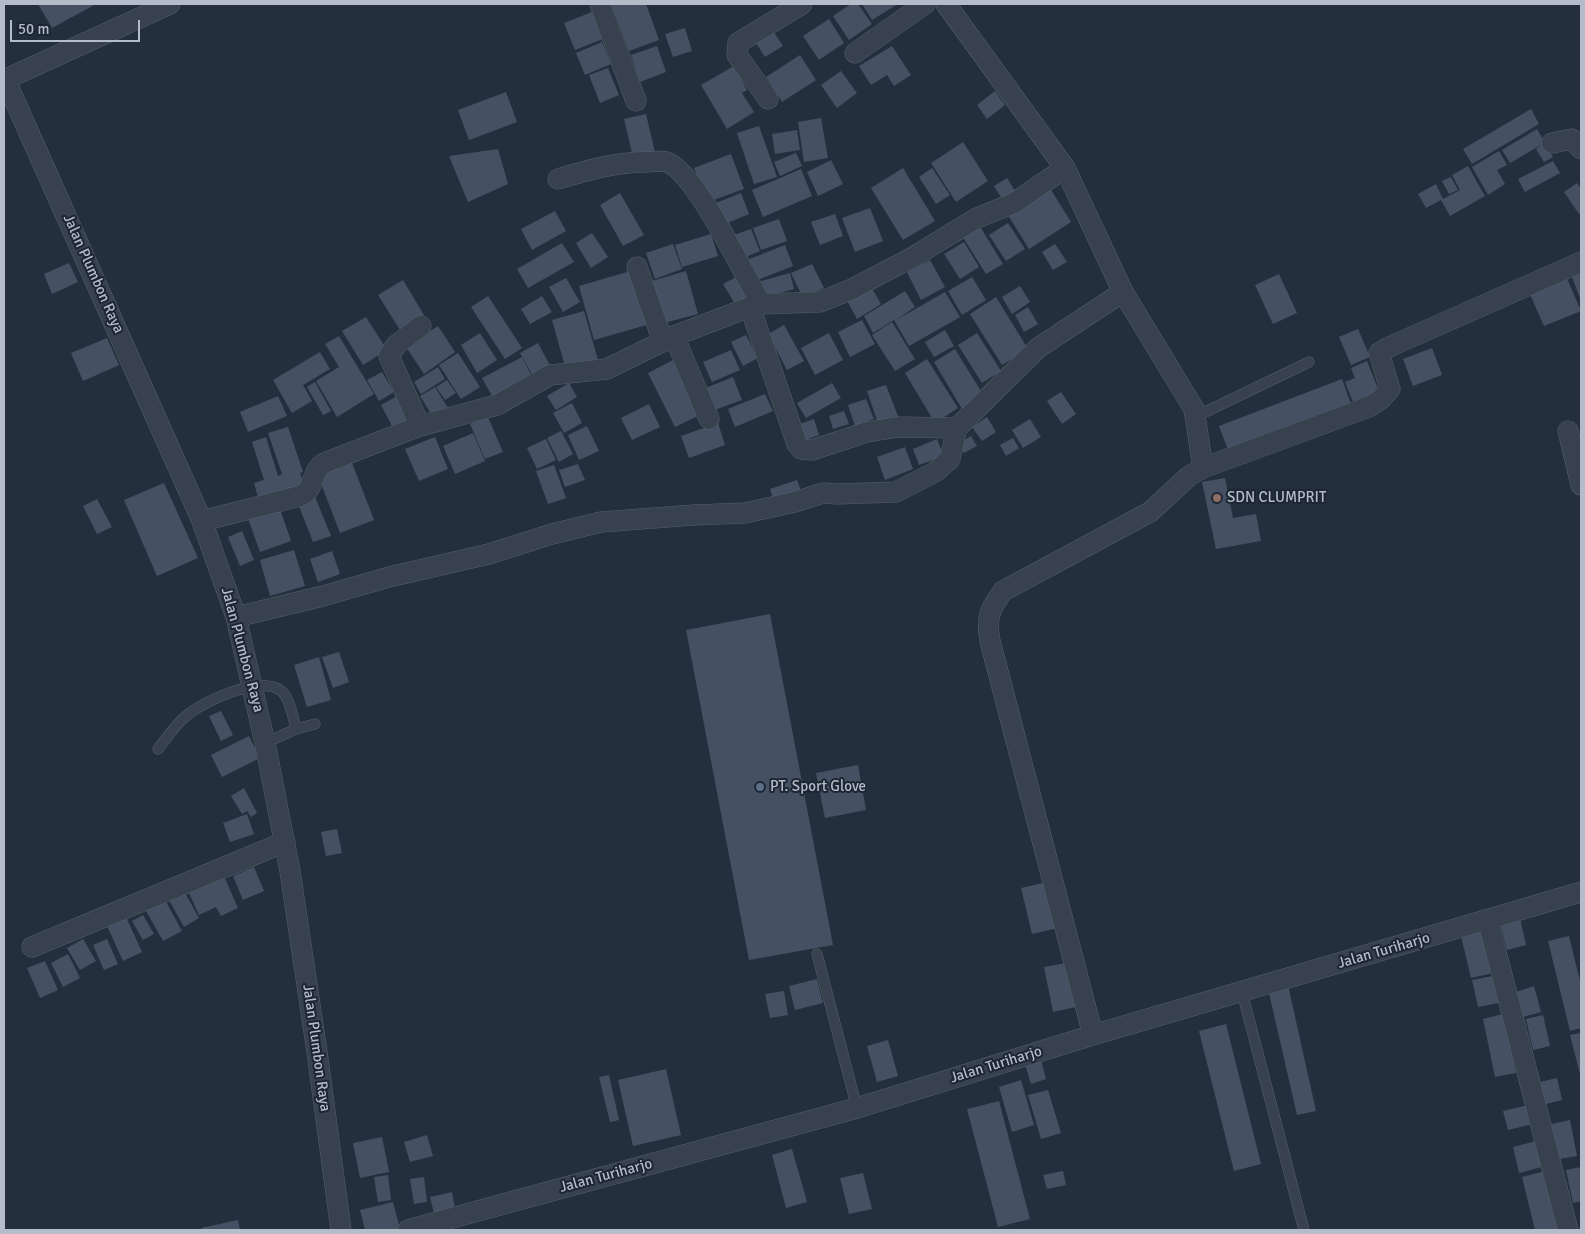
<!DOCTYPE html>
<style>
body{margin:0}
#map{position:relative;width:1585px;height:1234px;overflow:hidden;background:#242f3e;font-family:Signika,sans-serif}
canvas{display:block}
.frame{position:absolute;inset:0;border:5px solid #b4bcc9;pointer-events:none}
.scale{position:absolute;left:10px;top:20px;width:130px;height:22px;box-sizing:border-box;border:2px solid #b4bcc9;border-top:0;padding-left:6px;font-size:15px;line-height:18px;white-space:nowrap;color:#b4bcc9;-webkit-text-stroke:4px #1d2633;paint-order:stroke}
</style>
<div id="map">
<canvas width="1585" height="1234"></canvas>
<div class="frame"></div>
<div class="scale">50 m</div>
</div>
<script>
const ctx = document.querySelector('canvas').getContext('2d');
ctx.lineJoin = 'round';
function paint(path, color) { ctx.fillStyle = color; ctx.fill(path, 'evenodd'); }
function trace(path, color, width, dash) { ctx.strokeStyle = color; ctx.lineWidth = width; ctx.lineCap = dash ? 'butt' : 'round'; ctx.setLineDash(dash || []); ctx.stroke(path); }
function label(font, color, halo, rows, align = 'center') {
  ctx.font = font + ' Signika,sans-serif'; ctx.lineWidth = 4; ctx.setLineDash([]); ctx.textBaseline = 'middle'; ctx.strokeStyle = halo; ctx.fillStyle = color; for (const [text, x, y, turn = 0] of rows) {
    ctx.save(); ctx.translate(x, y); ctx.rotate((+turn || 0) * Math.PI / 180); ctx.textAlign = isNaN(turn) ? turn : align; if (halo) ctx.strokeText(text, 0, 0); ctx.fillText(text, 0, 0); ctx.restore();
  }
}
paint(new Path2D(`
 M38,4H96L52,28Z
 M611,4H646L659,40L629,51Z
 M851,4H858L872,24L849,40L833,16Z
 M862,4H898L872,20Z
 M592,12L603,39L575,50L564,23Z
 M829,19L844,43L819,60L803,36Z
 M685,28L692,51L673,57L665,34Z
 M772,29L783,46L765,57L754,40Z
 M602,42L611,64L585,75L576,53Z
 M657,46L666,72L640,82L631,55Z
 M892,46L911,75L894,86L887,75L871,85L859,66Z
 M800,55L816,80L782,102L766,77Z
 M734,66L747,90L742,93L754,112L727,129L701,85Z
 M608,68L619,95L600,103L589,75Z
 M841,71L857,93L837,108L821,85Z
 M995,91L1005,105L987,119L977,105Z
 M506,92L517,122L469,140L458,110Z
 M1531,109L1539,124L1472,164L1463,149Z
 M646,114L655,152L633,157L624,119Z
 M821,118L828,158L804,162L798,122Z
 M759,126L777,177L754,184L737,133Z
 M1537,129L1553,157L1544,162L1536,149L1541,145L1510,163L1502,150Z
 M797,130L800,150L775,154L772,134Z
 M963,142L988,181L956,202L931,163Z
 M498,149L508,184L468,202L449,156Z
 M1499,151L1507,165L1497,170L1505,184L1488,195L1472,167Z
 M796,153L802,166L780,176L774,162Z
 M731,154L744,189L708,202L694,168Z
 M831,160L843,184L818,196L807,172Z
 M1553,161L1560,173L1525,192L1518,179Z
 M1468,166L1485,196L1450,216L1441,200L1426,208L1418,194L1436,184L1443,199L1460,190L1452,175Z
 M903,168L935,221L903,240L871,188Z
 M932,168L950,195L936,204L919,177Z
 M801,169L812,196L763,217L752,190Z
 M1451,177L1458,190L1449,194L1442,181Z
 M1007,178L1017,194L1004,202L994,186Z
 M1577,183L1581,189V212L1579,214L1564,192Z
 M1048,185L1071,222L1029,249L1006,212Z
 M620,193L644,235L623,246L600,205Z
 M741,193L749,214L725,224L716,203Z
 M870,208L883,241L855,252L842,218Z
 M555,211L566,231L532,250L521,229Z
 M835,214L843,236L820,245L811,222Z
 M779,219L787,241L761,250L753,228Z
 M976,220L1003,264L986,274L959,231Z
 M1008,223L1025,249L1006,261L989,235Z
 M751,229L760,251L741,259L731,236Z
 M592,233L608,257L591,268L576,243Z
 M711,234L718,256L682,267L675,245Z
 M964,242L979,267L960,279L944,254Z
 M562,243L574,262L528,288L517,269Z
 M673,244L682,269L655,279L646,253Z
 M1055,244L1067,262L1053,270L1042,252Z
 M785,245L793,266L750,283L742,262Z
 M930,260L945,287L921,300L907,272Z
 M69,263L78,282L52,294L44,274Z
 M812,264L824,288L803,298L791,273Z
 M634,270L650,324L594,340L579,286Z
 M1581,270V301L1571,274Z
 M686,271L698,314L664,323L652,281Z
 M790,273L794,289L765,297L761,281Z
 M1279,274L1297,313L1273,324L1255,285Z
 M738,276L752,298L737,307L723,284Z
 M1566,276L1581,311L1544,326L1529,292Z
 M972,277L986,300L962,315L948,291Z
 M566,278L580,302L563,312L549,287Z
 M403,280L424,315L400,330L378,295Z
 M870,285L881,304L857,319L846,299Z
 M1020,286L1030,302L1012,314L1002,297Z
 M905,291L915,307L896,320L945,292L960,317L909,346L894,320L873,333L864,316Z
 M488,296L522,348L505,359L471,307Z
 M542,296L552,312L530,324L521,309Z
 M996,297L1028,349L1002,365L970,314Z
 M1028,307L1038,324L1024,332L1015,315Z
 M584,311L598,360L566,370L552,320Z
 M366,317L387,350L363,365L342,331Z
 M862,320L875,344L850,357L838,332Z
 M892,322L915,359L895,371L872,335Z
 M784,325L804,361L787,370L768,334Z
 M438,326L455,352L424,374L406,347Z
 M1358,329L1370,357L1351,365L1339,337Z
 M945,330L954,346L934,357L925,342Z
 M480,333L497,360L477,373L461,345Z
 M829,333L843,360L815,375L801,348Z
 M977,333L1001,371L982,383L958,345Z
 M746,335L758,358L743,366L731,342Z
 M339,336L374,394L337,417L316,381L339,367L325,344Z
 M107,338L119,365L83,381L71,353Z
 M538,343L552,369L534,378L520,353Z
 M1432,348L1442,375L1413,386L1403,359Z
 M955,349L984,396L962,409L934,362Z
 M731,350L740,370L712,382L703,362Z
 M320,352L330,369L303,385L312,401L292,413L273,380Z
 M458,353L480,387L461,399L439,365Z
 M522,357L532,377L493,398L482,378Z
 M675,359L702,414L675,427L648,373Z
 M927,359L958,408L935,423L905,373Z
 M1367,361L1379,391L1353,402L1345,382L1355,378L1351,368Z
 M438,367L445,379L421,394L414,382Z
 M382,372L394,392L379,401L367,380Z
 M733,377L742,400L712,411L703,389Z
 M1342,379L1351,404L1228,450L1219,426Z
 M447,380L456,393L445,400L436,387Z
 M315,382L331,411L323,415L307,387Z
 M569,383L577,397L556,410L547,396Z
 M832,383L841,398L806,418L797,403Z
 M886,385L899,419L879,426L867,391Z
 M435,387L448,408L433,417L420,396Z
 M1061,392L1076,414L1062,424L1047,401Z
 M401,394L413,418L393,428L381,405Z
 M765,394L773,411L735,427L728,409Z
 M278,396L287,416L248,432L240,412Z
 M866,399L874,419L855,426L848,405Z
 M572,403L582,423L564,433L553,413Z
 M649,404L660,427L632,440L621,418Z
 M844,411L849,424L833,429L829,416Z
 M488,417L503,452L485,459L470,424Z
 M987,417L996,432L982,441L972,427Z
 M814,419L819,435L800,442L794,426Z
 M1030,419L1041,437L1023,448L1012,430Z
 M718,423L725,445L689,458L681,436Z
 M587,426L599,451L579,460L568,435Z
 M288,427L303,472L300,473L305,487L259,501L254,483L264,480L252,442L266,437L278,476L282,474L268,433Z
 M561,431L573,454L559,462L547,438Z
 M473,433L485,461L455,474L443,446Z
 M971,436L977,446L964,453L958,444Z
 M435,437L448,469L419,481L405,449Z
 M1013,438L1019,448L1006,456L1000,445Z
 M546,439L556,460L537,469L527,448Z
 M937,439L944,456L919,465L913,449Z
 M905,447L913,469L885,480L877,457Z
 M351,460L374,520L340,533L317,473Z
 M578,464L585,480L565,487L559,470Z
 M554,465L566,498L548,504L536,471Z
 M1225,478L1233,518L1256,514L1261,541L1216,549L1202,482Z
 M797,480L802,494L775,504L770,489Z
 M164,483L198,558L157,576L124,500Z
 M314,494L331,536L313,542L297,501Z
 M97,499L112,527L97,534L83,506Z
 M278,503L291,541L260,552L246,513Z
 M242,531L254,560L240,566L228,537Z
 M294,550L305,586L270,596L260,560Z
 M332,551L340,574L318,582L310,559Z
 M770,614L833,945L749,960L686,630Z
 M339,652L349,682L333,688L322,657Z
 M319,657L331,700L307,707L294,665Z
 M221,711L233,735L221,741L209,716Z
 M249,736L260,758L222,777L211,755Z
 M858,765L866,810L825,818L816,773Z
 M244,788L257,813L251,817L247,811L242,814L231,796Z
 M247,814L254,834L230,842L223,823Z
 M337,829L342,853L326,856L321,832Z
 M254,867L264,891L243,900L233,876Z
 M223,874L238,908L221,916L216,907L199,915L188,891Z
 M1047,882L1058,928L1032,934L1021,888Z
 M184,891L199,918L184,927L169,900Z
 M164,898L182,931L163,941L145,909Z
 M143,915L154,934L143,940L132,921Z
 M126,917L142,952L123,961L107,926Z
 M1520,918L1526,945L1507,950L1500,923Z
 M1483,931L1493,973L1471,978L1461,936Z
 M1569,936L1581,985V1028L1570,1031L1548,941Z
 M83,939L96,961L80,970L67,948Z
 M107,939L118,964L104,970L93,945Z
 M68,954L80,978L63,987L51,963Z
 M45,961L58,990L40,998L27,968Z
 M1066,963L1076,1007L1053,1012L1044,967Z
 M1498,975L1504,1002L1478,1007L1472,980Z
 M817,979L823,1003L795,1010L789,986Z
 M1288,985L1316,1111L1297,1115L1268,989Z
 M1534,986L1541,1012L1523,1017L1516,992Z
 M784,991L788,1015L770,1018L765,994Z
 M1503,1014L1516,1073L1495,1077L1483,1019Z
 M1543,1015L1550,1046L1533,1050L1526,1019Z
 M1226,1024L1261,1164L1234,1171L1199,1031Z
 M1581,1033V1078L1570,1035Z
 M888,1040L898,1076L877,1082L867,1046Z
 M1040,1056L1046,1079L1031,1084L1024,1061Z
 M666,1069L681,1135L633,1146L618,1080Z
 M609,1075L619,1120L610,1122L599,1077Z
 M1557,1078L1562,1100L1542,1105L1536,1083Z
 M1021,1080L1034,1125L1012,1132L999,1087Z
 M1048,1090L1061,1133L1041,1139L1028,1095Z
 M999,1101L1030,1219L998,1227L967,1109Z
 M1528,1105L1533,1124L1508,1130L1503,1111Z
 M1570,1120L1577,1156L1554,1160L1547,1125Z
 M427,1135L433,1156L410,1162L404,1142Z
 M382,1137L389,1172L360,1178L353,1143Z
 M1536,1141L1542,1167L1519,1173L1513,1147Z
 M792,1149L807,1202L786,1208L772,1155Z
 M1581,1167V1201L1573,1203L1566,1170Z
 M1549,1170L1565,1230H1535L1522,1177Z
 M1063,1171L1066,1185L1047,1189L1043,1175Z
 M863,1173L872,1209L849,1214L840,1178Z
 M388,1175L391,1200L378,1202L374,1177Z
 M424,1177L427,1202L414,1204L410,1179Z
 M452,1192L455,1208L434,1213L430,1197Z
 M393,1202L400,1229L365,1230L360,1210Z
 M238,1220L240,1230H202L201,1228Z`), '#455162');
const service = new Path2D(`
 M1197,416L1309,362
 M265,743L296,729L315,724
 M158,749C167,738 175,725 186,716C204,701 257,676 280,690C290,696 293,718 296,729
 M817,954L857,1108
 M1242,992L1304,1230`);
const minor = new Path2D(`
 M600,4L636,101
 M946,4L1065,168L1123,292L1194,409L1203,468
 M855,53L925,4
 M5,79L202,521L236,617L265,743L290,871L317,1052L341,1230
 M4,80L170,4
 M768,99L737,55L738,43L802,4
 M1552,143L1572,139L1581,149
 M558,179C588,170 616,162 648,162C653,162 661,160 667,162C696,173 744,274 761,304
 M637,267L663,342
 M750,307L797,444L801,449L812,450L867,432L898,427L957,428L1038,348L1123,292
 M674,336L709,419
 M420,426L389,356L396,345L421,326
 M1568,431L1581,485
 M202,521L300,496C316,489 310,472 324,463L420,426L497,405L550,375L607,369L674,336L750,307L761,304L820,302L852,289L913,257L977,218L1014,203L1065,168
 M236,617L323,596L389,577L489,554L552,534L601,522L694,515L745,513L795,502L823,493L837,494L896,492L935,472L950,459L957,428
 M1488,921L1568,1230
 M32,947L285,842
 M1093,1035L990,641C986,618 989,610 1003,591L1150,512L1189,476L1203,468L1369,407L1381,399L1390,389L1379,353L1389,347L1581,262
 M408,1230L857,1108L1093,1035L1581,892`);
trace(service, '#565f6c', 11);
trace(minor, '#565f6c', 21);
trace(service, '#38414e', 10);
trace(minor, '#38414e', 20);
for (const [x, y, r, color] of [
 [1217,498,5,"#8d6e63"],
 [760,787,5,"#5c6f8a"]
]) { const dot = new Path2D(); dot.arc(x, y, r, 0, 2 * Math.PI); ctx.fillStyle = color; ctx.fill(dot); trace(dot, '#1d2633', 2); }
label('15px', '#b4bcc9', '#1d2633', [
 ["Jalan Plumbon Raya",93,274,66],
 ["Jalan Plumbon Raya",242,650,75],
 ["Jalan Turiharjo",1384,951,-16],
 ["Jalan Plumbon Raya",316,1048,82],
 ["Jalan Turiharjo",996,1065,-17],
 ["Jalan Turiharjo",606,1176,-15]
]);
label('15px', '#b4bcc9', '#1d2633', [
 ["SDN CLUMPRIT",1227,498],
 ["PT. Sport Glove",770,787]
], 'left');
</script>
